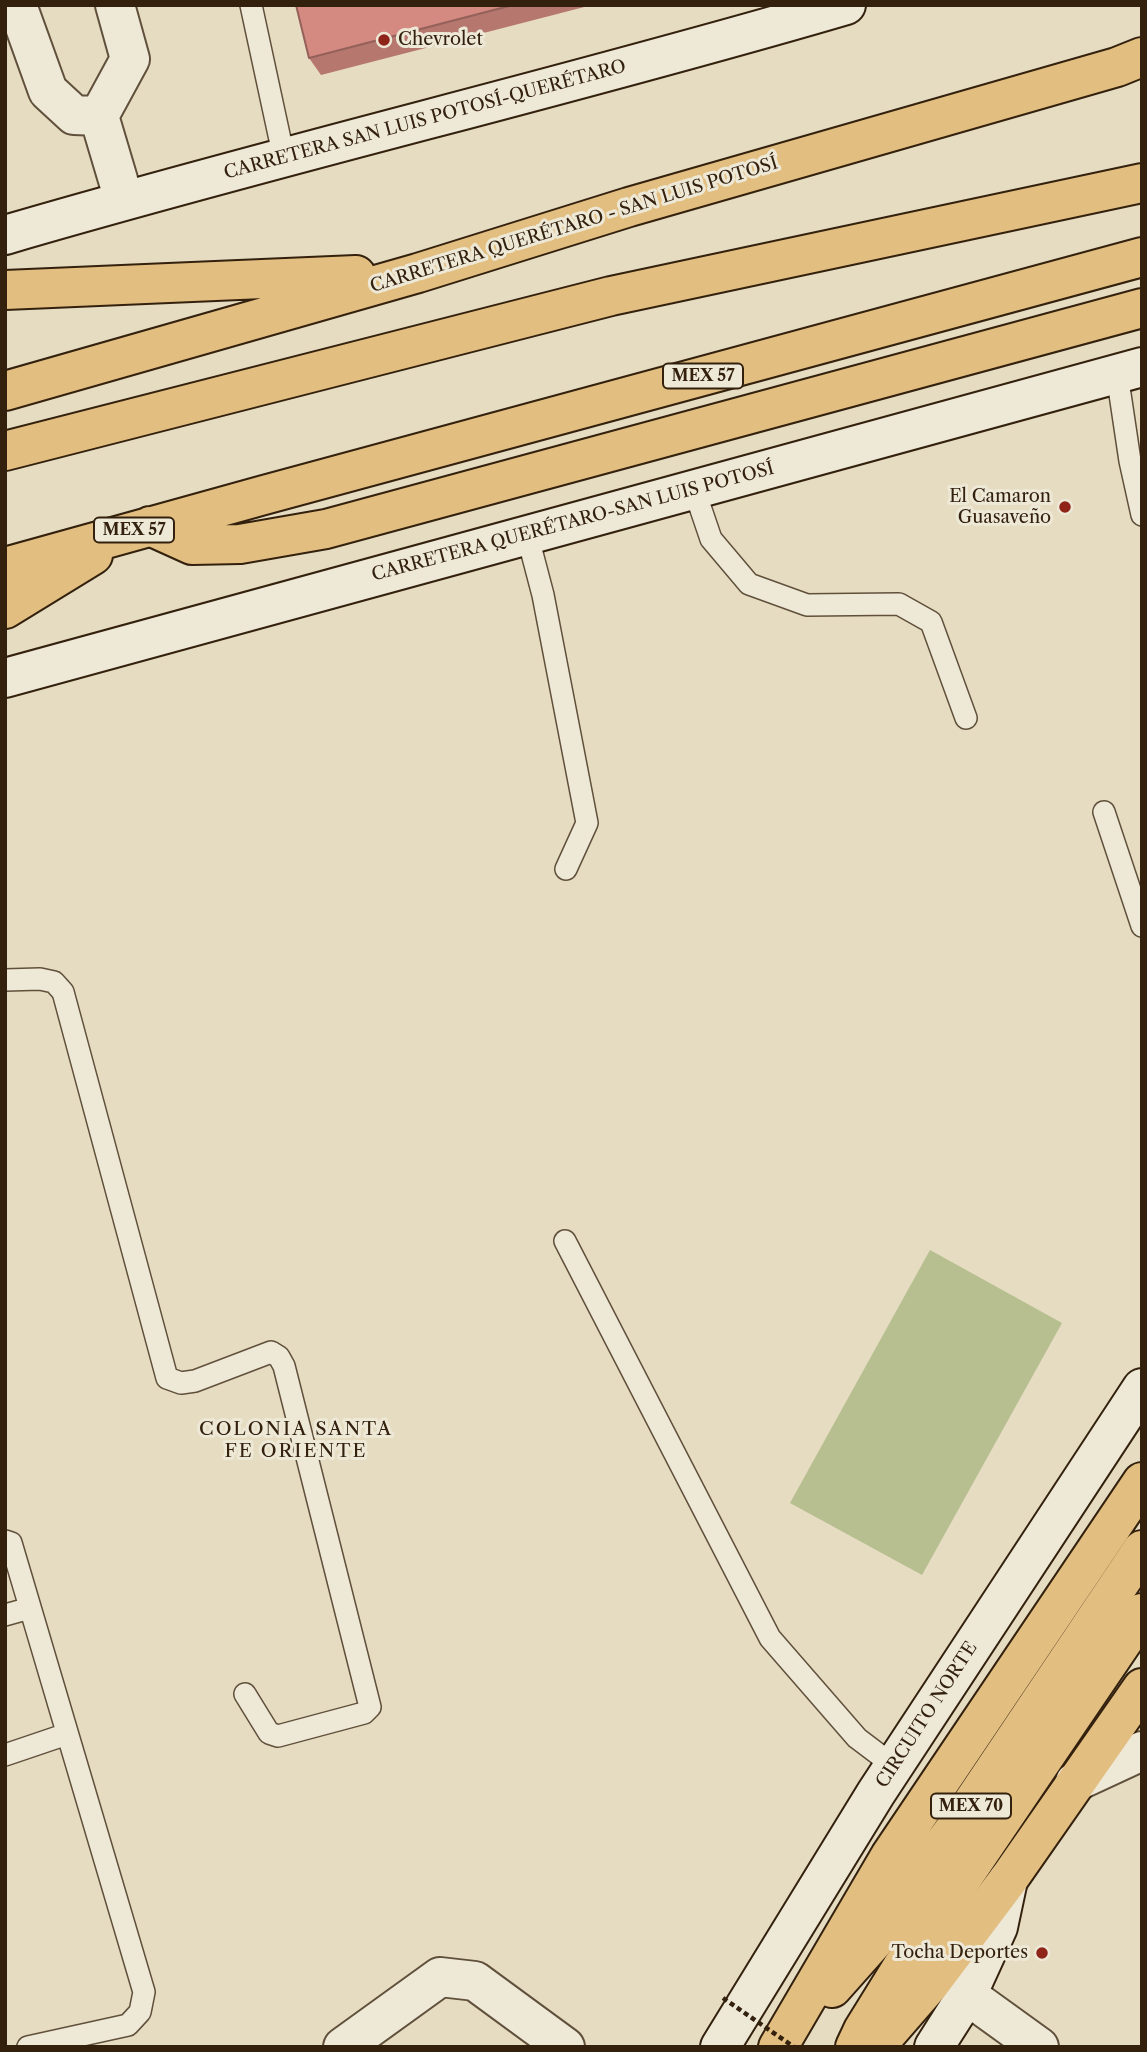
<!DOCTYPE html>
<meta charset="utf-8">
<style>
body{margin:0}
#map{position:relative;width:1147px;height:2052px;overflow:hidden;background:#e5dcc1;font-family:"Libre Caslon Text",serif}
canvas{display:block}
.frame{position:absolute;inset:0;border:7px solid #33210e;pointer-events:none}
</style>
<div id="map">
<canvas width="1147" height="2052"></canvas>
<div class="frame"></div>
</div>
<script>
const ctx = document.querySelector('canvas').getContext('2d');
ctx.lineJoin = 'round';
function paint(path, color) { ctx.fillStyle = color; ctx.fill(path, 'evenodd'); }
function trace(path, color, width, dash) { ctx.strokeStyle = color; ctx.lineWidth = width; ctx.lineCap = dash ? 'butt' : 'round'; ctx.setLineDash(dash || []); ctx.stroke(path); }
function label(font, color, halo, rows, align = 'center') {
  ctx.font = font + ' "Libre Caslon Text",serif'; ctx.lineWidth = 6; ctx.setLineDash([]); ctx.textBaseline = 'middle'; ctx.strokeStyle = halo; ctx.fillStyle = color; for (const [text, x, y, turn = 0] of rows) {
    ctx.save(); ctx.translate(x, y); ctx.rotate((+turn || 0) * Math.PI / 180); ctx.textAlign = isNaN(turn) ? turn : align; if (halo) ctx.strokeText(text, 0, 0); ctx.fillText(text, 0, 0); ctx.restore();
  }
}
paint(new Path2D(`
 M930,1250L1062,1323L922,1575L790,1503Z`), '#b7bf91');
const lane = new Path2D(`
 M251,5L284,158
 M1117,374L1130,461L1142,515
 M694,489L711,539L749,584L807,605L899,604L931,622L966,718
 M527,534L543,595L587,823L566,869
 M1104,812L1142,926
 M5,980L40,979L54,982L63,992L167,1378L181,1383L195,1381L271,1352L279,1357L284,1366L370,1707L364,1713L278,1736L269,1733L245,1694
 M565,1241L770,1638L857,1738L894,1766
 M5,1541L11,1543L144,1992L140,2012L128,2025L28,2047
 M5,1615L30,1608
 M5,1755L67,1734`);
const street = new Path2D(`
 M17,5L48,91L74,115L99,116
 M115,5L130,59L99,116L124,200
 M1075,1782L1142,1751
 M967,1995L1039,2047
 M343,2047L440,1977L475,1981L565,2047`);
const secondary = new Path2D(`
 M5,235C284,153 567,87 846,5
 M5,678L1142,367
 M720,2047L876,1793L1142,1388
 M934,2047L967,1995L998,1927L1008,1880`);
const primary = new Path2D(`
 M832,1988L873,1942L954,1830L1142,1550
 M778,2047L890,1856L1142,1482
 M875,2047L929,1985L1008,1880L1142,1688`);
const highway = new Path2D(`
 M5,290L356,275
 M5,391L418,273L629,207L1117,67L1142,57
 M5,451L611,296L1142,183
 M150,526L192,545L240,544L326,529L1142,308
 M5,567L264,495L1142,257
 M5,609L93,555
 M855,2047L863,2030L902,1967L1142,1613`);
trace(lane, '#60503b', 24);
trace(street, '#60503b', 42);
trace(secondary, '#33210e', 42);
trace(primary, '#33210e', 42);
trace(highway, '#33210e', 42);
trace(lane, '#eee8d7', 21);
trace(street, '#eee8d7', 38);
trace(secondary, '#eee8d7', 38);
trace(primary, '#e2be80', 38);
trace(highway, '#e2be80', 38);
trace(new Path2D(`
 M723,1998L794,2047`), '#33210e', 4.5, [5, 3.5]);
paint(new Path2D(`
 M296,5H592L321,75L309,58Z`), '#b6776f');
const building = new Path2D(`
 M296,5H513L309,58Z`);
paint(building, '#d48a81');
trace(building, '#94615a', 2);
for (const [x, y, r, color] of [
 [384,40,7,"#8f2418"],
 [1065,507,7,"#8f2418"],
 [1042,1953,7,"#8f2418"]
]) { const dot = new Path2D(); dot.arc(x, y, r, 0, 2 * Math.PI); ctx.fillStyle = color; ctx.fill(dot); trace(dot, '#eee8d7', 2.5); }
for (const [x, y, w] of [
 [703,376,80],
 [134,530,80],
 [971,1806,80]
]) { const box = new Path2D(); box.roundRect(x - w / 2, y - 12.5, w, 25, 5); ctx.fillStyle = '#eee8d7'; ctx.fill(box); trace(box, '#33210e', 2); }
label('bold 16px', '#33210e', null, [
 ["MEX 57",703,376],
 ["MEX 57",134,530],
 ["MEX 70",971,1806]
]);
label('18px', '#33210e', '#eee8d7', [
 ["Chevrolet",398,40,"left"],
 ["El Camaron",1051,497],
 ["Guasaveño",1051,518],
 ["Tocha Deportes",1028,1953]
], 'right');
label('18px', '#33210e', '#eee8d7', [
 ["CARRETERA SAN LUIS POTOSÍ-QUERÉTARO",425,120,-15],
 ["CARRETERA QUERÉTARO - SAN LUIS POTOSÍ",574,225,-17],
 ["CARRETERA QUERÉTARO-SAN LUIS POTOSÍ",573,522,-15],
 ["CIRCUITO NORTE",927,1715,-57]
]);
ctx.letterSpacing = '2px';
label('19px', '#33210e', '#eee8d7', [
 ["COLONIA SANTA",296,1430],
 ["FE ORIENTE",296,1452]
]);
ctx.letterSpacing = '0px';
</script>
